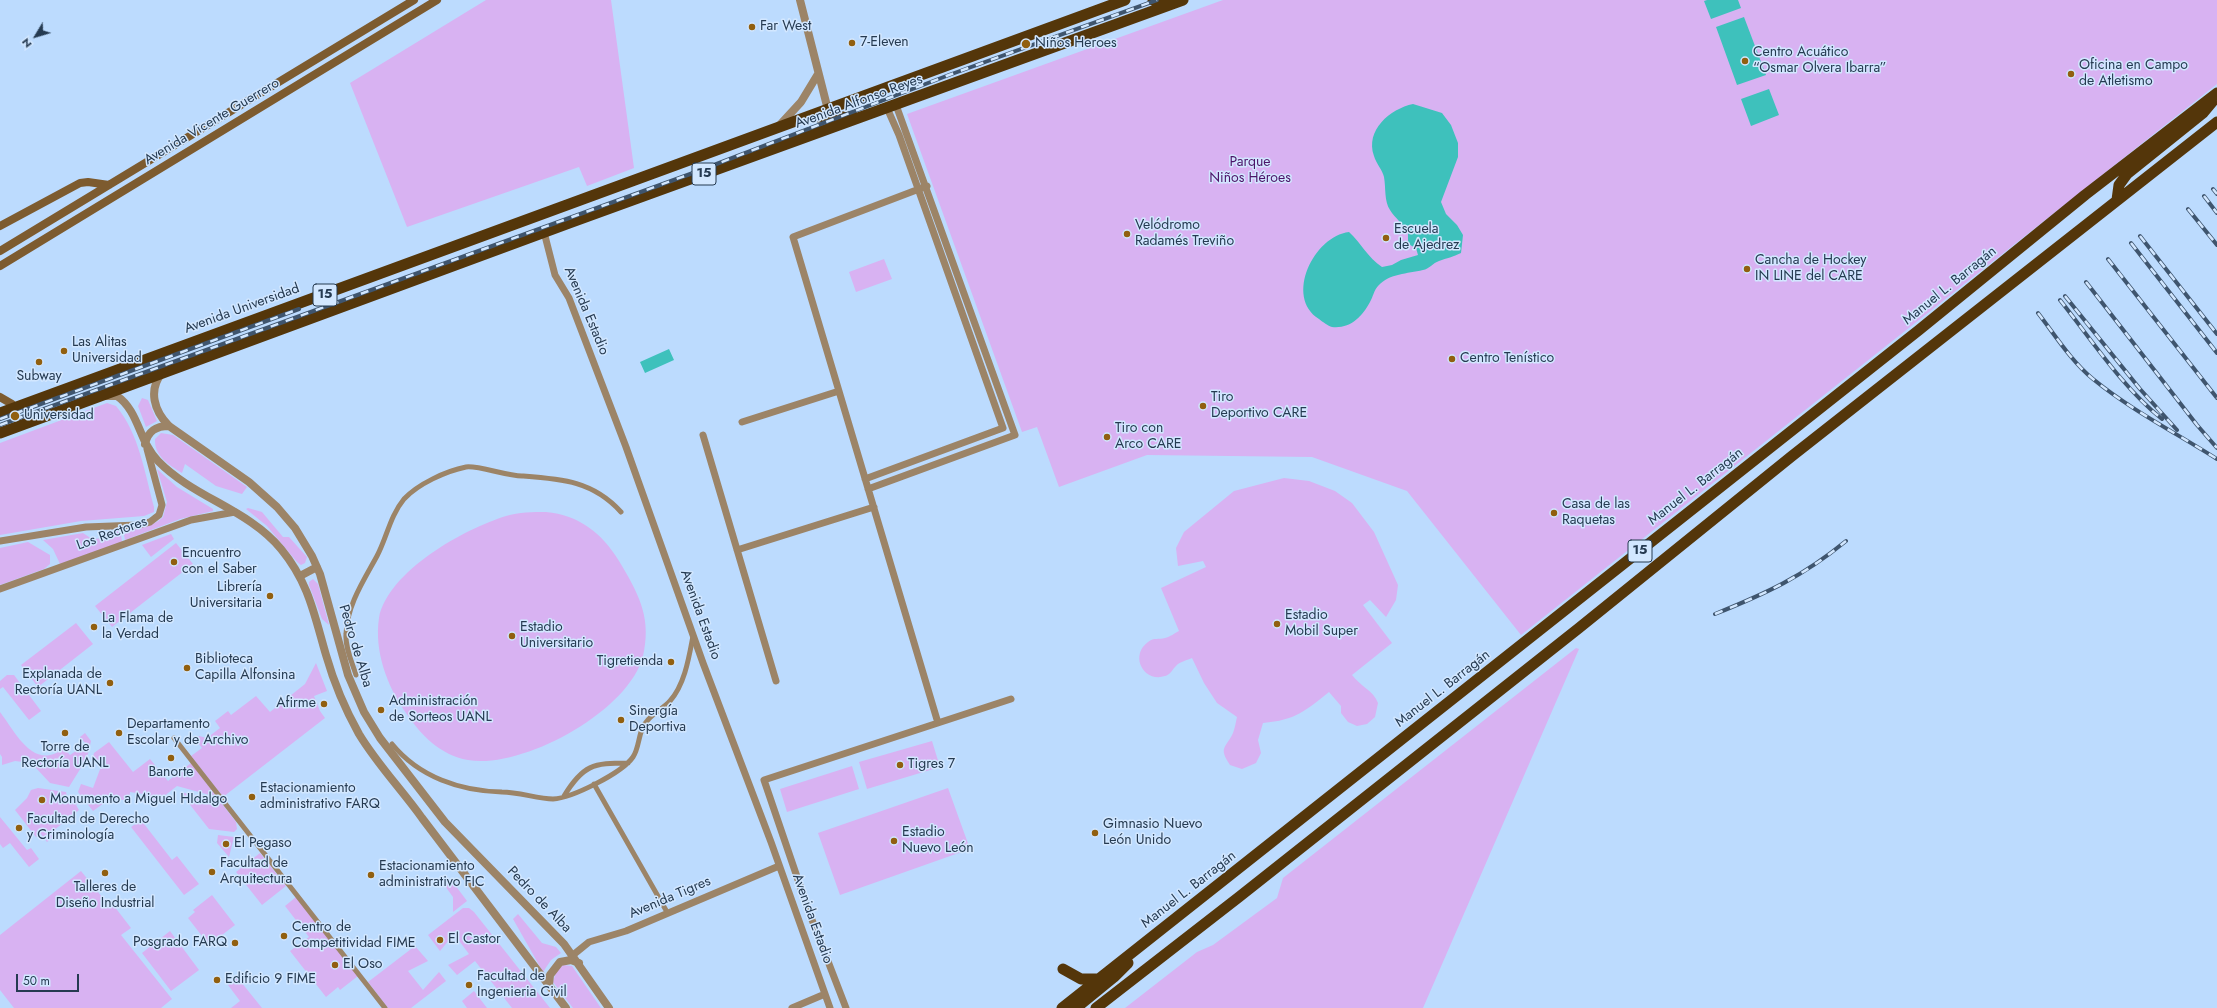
<!DOCTYPE html>
<meta charset="utf-8">
<style>
body{margin:0}
#map{position:relative;width:2217px;height:1008px;overflow:hidden;background:#bcdbfe;font-family:Jost,sans-serif}
canvas{display:block}
.north{position:absolute;left:16px;top:16px;width:40px;height:40px;-webkit-text-stroke:3px #d2e7ff;paint-order:stroke;rotate:232deg;font-size:11px;font-weight:700;line-height:16px;text-align:center;color:#253a51}
.north::after{content:'';display:block;margin:auto;width:14px;height:18px;background:#253a51;clip-path:polygon(50% 0,100% 100%,50% 72%,0 100%)}
.scale{position:absolute;left:16px;top:974px;width:63px;height:18px;box-sizing:border-box;border:2px solid #253a51;border-top:0;padding-left:5px;font-size:12px;line-height:14px;white-space:nowrap;color:#253a51;-webkit-text-stroke:3px #d2e7ff;paint-order:stroke}
</style>
<div id="map">
<canvas width="2217" height="1008"></canvas>
<div class="north">N</div>
<div class="scale">50 m</div>
</div>
<script>
const ctx = document.querySelector('canvas').getContext('2d');
ctx.lineJoin = 'round';
function paint(path, color) { ctx.fillStyle = color; ctx.fill(path, 'evenodd'); }
function trace(path, color, width, dash) { ctx.strokeStyle = color; ctx.lineWidth = width; ctx.lineCap = dash ? 'butt' : 'round'; ctx.setLineDash(dash || []); ctx.stroke(path); }
function label(font, color, halo, rows, align = 'center') {
  ctx.font = font + ' Jost,sans-serif'; ctx.lineWidth = 3; ctx.setLineDash([]); ctx.textBaseline = 'middle'; ctx.strokeStyle = halo; ctx.fillStyle = color; for (const [text, x, y, turn = 0] of rows) {
    ctx.save(); ctx.translate(x, y); ctx.rotate((+turn || 0) * Math.PI / 180); ctx.textAlign = isNaN(turn) ? turn : align; if (halo) ctx.strokeText(text, 0, 0); ctx.fillText(text, 0, 0); ctx.restore();
  }
}
paint(new Path2D(`
 M486,0H611L634,168L587,186L579,167L407,227L350,83Z
 M1223,0H2217V84L1521,635L1407,491L1312,457L1147,455L1059,487L1037,427L1022,432L907,114Z
 M884,259L892,279L856,292L849,272Z
 M142,398L148,400L157,421L146,427L138,406Z
 M107,403L116,406C139,433 145,474 154,507V512L144,516L81,521L0,535V443Z
 M161,433L173,435L247,487L242,494L216,486L185,464L182,473C169,465 154,456 155,439Z
 M157,469L177,487L213,509V511L180,519L125,540L124,535C130,526 150,530 163,517L167,502Z
 M1284,478L1309,481L1335,491L1352,503L1374,532L1398,585L1396,600L1386,617L1370,600L1363,605L1392,643L1352,675C1361,687 1373,690 1378,703L1375,717L1367,724L1357,726L1348,722L1341,713V706L1329,692C1305,711 1296,720 1263,723L1258,740L1261,753L1256,763L1242,769L1230,765C1218,747 1226,748 1233,733C1235,728 1236,721 1237,717L1217,703L1204,683L1192,658C1188,660 1179,662 1176,666C1172,670 1170,675 1165,676C1144,683 1129,656 1148,642C1154,637 1159,640 1165,638C1170,637 1175,633 1179,631L1161,588L1206,567L1203,561L1178,566L1176,548L1184,532L1234,491Z
 M248,508L262,512L283,537H289L307,557L305,563L301,565L297,562L267,526L246,509Z
 M546,512C579,515 602,533 619,561C637,591 651,615 644,651C635,709 522,770 468,760C440,755 421,735 406,713C387,686 374,651 379,618C388,571 464,529 506,516C519,512 533,512 546,512Z
 M123,529L121,534L122,542L60,564L53,549L43,540L83,533L92,539L105,538L115,530Z
 M171,534L174,539L151,557L142,545Z
 M28,542L50,555V564L44,569L0,585V548Z
 M176,543L193,564L112,627L95,606Z
 M313,579L318,584L329,625L322,619L309,585V582Z
 M76,623L93,644L38,687L21,665Z
 M1576,648L1579,649L1423,1008H1125L1197,952L1213,945L1277,898L1283,878Z
 M316,663L327,691L314,696L320,711L325,718L223,797L191,756L202,748L195,739L199,736L207,738L220,728L215,721L228,711L231,715L256,696L270,712L305,684Z
 M7,675H14L41,711L29,720L3,687L0,689V681Z
 M0,712C16,733 34,772 64,748L70,755L86,744L80,737L85,733L91,741L87,758L69,787L50,783L36,768L23,762L15,761L2,765V757L0,754Z
 M932,741L940,767L867,789L859,762Z
 M109,742L133,772L150,759L168,781L191,763L217,797L177,786L154,804L142,802L143,794L130,792L129,801L111,798L93,811L78,792L81,784L93,788L102,764L92,760L94,753Z
 M852,766L859,789L787,812L780,789Z
 M38,788L66,792L67,797L77,798L79,802L76,805L79,810L53,831L55,835L47,842L41,834L36,837L15,810L27,798L31,790Z
 M948,788L970,849L840,895L818,833Z
 M180,792L219,800L236,822L237,829L234,832L209,829Z
 M0,817L27,850L31,848L39,859L29,867L10,843L3,848L0,844Z
 M141,820L172,860L177,856L199,884L184,895L131,827Z
 M218,835L234,837L229,857L217,843Z
 M260,853L286,886L262,905L236,872Z
 M81,871L106,902H111L131,928L121,935L172,999L161,1008H14L0,990V935Z
 M452,881L467,901L453,912V897L445,886Z
 M212,895L235,925L209,945L188,918L195,912L193,910Z
 M296,897L358,976L340,990L338,987L326,997L290,951L309,937L285,906Z
 M463,908H469L474,912L550,1008H512L475,961L457,975L448,965L469,954L454,934L440,951L428,935Z
 M518,914L542,943L556,947L561,953L551,960L543,972L513,919Z
 M170,931L199,970L171,991L142,953Z
 M415,946L428,961L408,971L423,990L439,972L446,981L411,1008H388L368,982Z
 M563,965L572,966L601,1008H573L553,982L557,969Z
 M237,977L262,1008H231L240,1001L228,985Z
 M474,991L487,1008H467L462,1001Z`), '#d8b2f2');
paint(new Path2D(`
 M1707,0H1738L1741,8L1711,19L1704,1Z
 M1744,17L1766,75L1737,85L1716,27Z
 M1769,89L1779,115L1751,126L1741,99Z
 M1413,104L1442,113L1451,125L1458,143V157L1441,202L1446,214L1457,225L1463,235L1461,253C1453,257 1447,258 1439,261C1433,263 1429,269 1423,270C1407,274 1390,273 1378,286C1374,290 1373,297 1370,302C1362,317 1350,329 1332,327C1328,326 1323,322 1319,319C1284,297 1314,236 1349,232C1361,243 1368,258 1382,267L1392,265L1401,260L1418,255L1416,248L1408,244V231C1403,224 1395,218 1390,210C1384,201 1386,188 1384,177C1383,171 1376,163 1374,156C1365,130 1390,109 1413,104Z
 M669,349L674,360L645,373L640,362Z`), '#3ec1bc');
trace(new Path2D(`
 M356,675C352,662 345,648 346,634C347,605 364,580 377,556C387,537 390,516 404,499C418,484 446,471 466,467C477,465 507,476 522,476C562,479 593,481 621,512
 M174,738L385,1008
 M392,744C419,777 460,791 502,792C519,792 538,799 553,799C572,798 622,773 633,757C640,747 638,730 647,721C653,713 663,709 670,701C685,684 689,657 693,636
 M594,784L667,912
 M564,796C583,765 593,763 628,763`), '#9c8467', 5);
trace(new Path2D(`
 M927,186L793,237L938,723
 M544,232L555,275L569,298L626,447L703,663L771,842L830,1008
 M742,422L839,391
 M703,435L776,681
 M865,479L1003,428L899,135L887,108
 M868,489L1015,435L896,105
 M0,541L86,527L138,525L150,522L159,515L162,505L147,449
 M737,550L874,507
 M0,589L191,520L235,512
 M573,955L589,942L626,931L779,866
 M792,1008L825,994
 M846,1008L809,912L764,780L1011,699`), '#9c8467', 7);
trace(new Path2D(`
 M800,0L828,110
 M778,127L801,102L818,74
 M162,373C148,390 154,411 169,426L249,482L277,507L295,528L312,556L320,574L348,675L364,712L380,738L445,822L564,944L609,1008
 M106,396H117C139,411 139,442 158,461C194,498 248,509 281,549C309,583 314,614 326,655C334,683 345,709 359,734C377,764 402,790 422,818C470,882 518,945 566,1008
 M145,444C148,431 156,426 169,426
 M300,576L317,567
 M549,985L550,975L560,962L571,960L579,963`), '#9c8467', 8);
trace(new Path2D(`
 M0,226L80,183L88,182L109,185
 M0,251L414,0
 M0,266L437,0
 M0,397L12,404`), '#7d5b2f', 8);
trace(new Path2D(`
 M1153,0L1173,3
 M819,117H854
 M2117,200L2119,185L2127,174L2203,113L2213,101
 M0,413L1125,0
 M0,433L569,223L1183,0
 M1063,969L1081,979H1098
 M1062,1008L1919,330L2085,195L2217,93
 M1076,1008L1114,977L1128,963
 M1096,1008L1239,897L1579,628L1792,456L2217,122`), '#54360a', 11);
const rail = new Path2D(`
 M2213,189L2217,194
 M2204,196L2217,213
 M2188,209L2217,245
 M2140,236L2217,334
 M2131,243L2217,353
 M2108,259L2217,398
 M2086,282L2197,425L2217,448
 M2065,296L2140,389L2177,430
 M2060,300C2091,339 2123,388 2162,419
 M2038,313C2055,335 2071,361 2093,379C2131,410 2176,433 2217,459
 M0,419L299,309
 M0,425L693,173L949,75L1157,0
 M1715,614C1767,593 1802,577 1846,541`);
trace(rail, '#3f556e', 4);
trace(rail, '#d2e7ff', 2.5, [8]);
for (const [x, y, r, color] of [
 [752,27,4,"#915f0f"],
 [852,43,4,"#915f0f"],
 [1026,44,5,"#915f0f"],
 [1745,61,4,"#915f0f"],
 [2071,74,4,"#915f0f"],
 [1127,234,4,"#915f0f"],
 [1386,238,4,"#915f0f"],
 [1747,269,4,"#915f0f"],
 [64,351,4,"#915f0f"],
 [1452,359,4,"#915f0f"],
 [39,362,4,"#915f0f"],
 [1203,406,4,"#915f0f"],
 [15,416,5,"#915f0f"],
 [1107,437,4,"#915f0f"],
 [1554,513,4,"#915f0f"],
 [174,562,4,"#915f0f"],
 [270,596,4,"#915f0f"],
 [1277,624,4,"#915f0f"],
 [94,627,4,"#915f0f"],
 [512,636,4,"#915f0f"],
 [671,662,4,"#915f0f"],
 [187,668,4,"#915f0f"],
 [110,683,4,"#915f0f"],
 [324,704,4,"#915f0f"],
 [381,710,4,"#915f0f"],
 [621,720,4,"#915f0f"],
 [65,733,4,"#915f0f"],
 [119,733,4,"#915f0f"],
 [171,758,4,"#915f0f"],
 [900,765,4,"#915f0f"],
 [252,797,4,"#915f0f"],
 [42,800,4,"#915f0f"],
 [19,828,4,"#915f0f"],
 [1095,833,4,"#915f0f"],
 [894,841,4,"#915f0f"],
 [226,844,4,"#915f0f"],
 [212,872,4,"#915f0f"],
 [105,873,4,"#915f0f"],
 [371,875,4,"#915f0f"],
 [284,936,4,"#915f0f"],
 [440,940,4,"#915f0f"],
 [235,943,4,"#915f0f"],
 [335,965,4,"#915f0f"],
 [217,980,4,"#915f0f"],
 [469,985,4,"#915f0f"]
]) { const dot = new Path2D(); dot.arc(x, y, r, 0, 2 * Math.PI); ctx.fillStyle = color; ctx.fill(dot); trace(dot, '#d2e7ff', 1.5); }
for (const [x, y, w] of [
 [704,174,24],
 [325,295,24],
 [1640,551,24]
]) { const box = new Path2D(); box.roundRect(x - w / 2, y - 11, w, 22, 3); ctx.fillStyle = '#d2e7ff'; ctx.fill(box); trace(box, '#253a51', 1); }
label('bold 13px', '#253a51', null, [
 ["15",704,174],
 ["15",325,295],
 ["15",1640,551]
]);
label('14px', '#253a51', '#d2e7ff', [
 ["Far West",760,27],
 ["7-Eleven",860,43],
 ["Niños Heroes",1035,44],
 ["Centro Acuático",1753,53],
 ["“Osmar Olvera Ibarra”",1753,69],
 ["Oficina en Campo",2079,66],
 ["de Atletismo",2079,82],
 ["Velódromo",1135,226],
 ["Radamés Treviño",1135,242],
 ["Escuela",1394,230],
 ["de Ajedrez",1394,246],
 ["Cancha de Hockey",1755,261],
 ["IN LINE del CARE",1755,277],
 ["Las Alitas",72,343],
 ["Universidad",72,359],
 ["Centro Tenístico",1460,359],
 ["Subway",39,377,"center"],
 ["Tiro",1211,398],
 ["Deportivo CARE",1211,414],
 ["Universidad",24,416],
 ["Tiro con",1115,429],
 ["Arco CARE",1115,445],
 ["Casa de las",1562,505],
 ["Raquetas",1562,521],
 ["Encuentro",182,554],
 ["con el Saber",182,570],
 ["Librería",262,588,"right"],
 ["Universitaria",262,604,"right"],
 ["Estadio",1285,616],
 ["Mobil Super",1285,632],
 ["La Flama de",102,619],
 ["la Verdad",102,635],
 ["Estadio",520,628],
 ["Universitario",520,644],
 ["Biblioteca",195,660],
 ["Capilla Alfonsina",195,676],
 ["Tigretienda",663,662,"right"],
 ["Explanada de",102,675,"right"],
 ["Rectoría UANL",102,691,"right"],
 ["Administración",389,702],
 ["de Sorteos UANL",389,718],
 ["Afirme",316,704,"right"],
 ["Sinergía",629,712],
 ["Deportiva",629,728],
 ["Departamento",127,725],
 ["Escolar y de Archivo",127,741],
 ["Torre de",65,748,"center"],
 ["Rectoría UANL",65,764,"center"],
 ["Tigres 7",908,765],
 ["Banorte",171,773,"center"],
 ["Estacionamiento",260,789],
 ["administrativo FARQ",260,805],
 ["Monumento a Miguel HIdalgo",50,800],
 ["Facultad de Derecho",27,820],
 ["y Criminología",27,836],
 ["Gimnasio Nuevo",1103,825],
 ["León Unido",1103,841],
 ["Estadio",902,833],
 ["Nuevo León",902,849],
 ["El Pegaso",234,844],
 ["Facultad de",220,864],
 ["Arquitectura",220,880],
 ["Estacionamiento",379,867],
 ["administrativo FIC",379,883],
 ["Talleres de",105,888,"center"],
 ["Diseño Industrial",105,904,"center"],
 ["Centro de",292,928],
 ["Competitividad FIME",292,944],
 ["El Castor",448,940],
 ["Posgrado FARQ",227,943,"right"],
 ["El Oso",343,965],
 ["Facultad de",477,977],
 ["Ingenieria Civil",477,993],
 ["Edificio 9 FIME",225,980]
], 'left');
label('14px', '#253a51', '#d2e7ff', [
 ["Avenida Alfonso Reyes",859,102,-20],
 ["Avenida Vicente Guerrero",212,122,-31],
 ["Manuel L. Barragán",1950,286,-39],
 ["Avenida Universidad",242,309,-20],
 ["Avenida Estadio",586,311,67],
 ["Manuel L. Barragán",1696,487,-38],
 ["Los Rectores",112,534,-20],
 ["Avenida Estadio",700,615,70],
 ["Pedro de Alba",355,646,73],
 ["Manuel L. Barragán",1443,689,-38],
 ["Manuel L. Barragán",1189,890,-38],
 ["Avenida Tigres",670,898,-23],
 ["Pedro de Alba",539,900,46],
 ["Avenida Estadio",812,919,70]
]);
label('14px', '#4c1368', '#d2e7ff', [
 ["Parque",1250,163],
 ["Niños Héroes",1250,179]
]);
</script>
